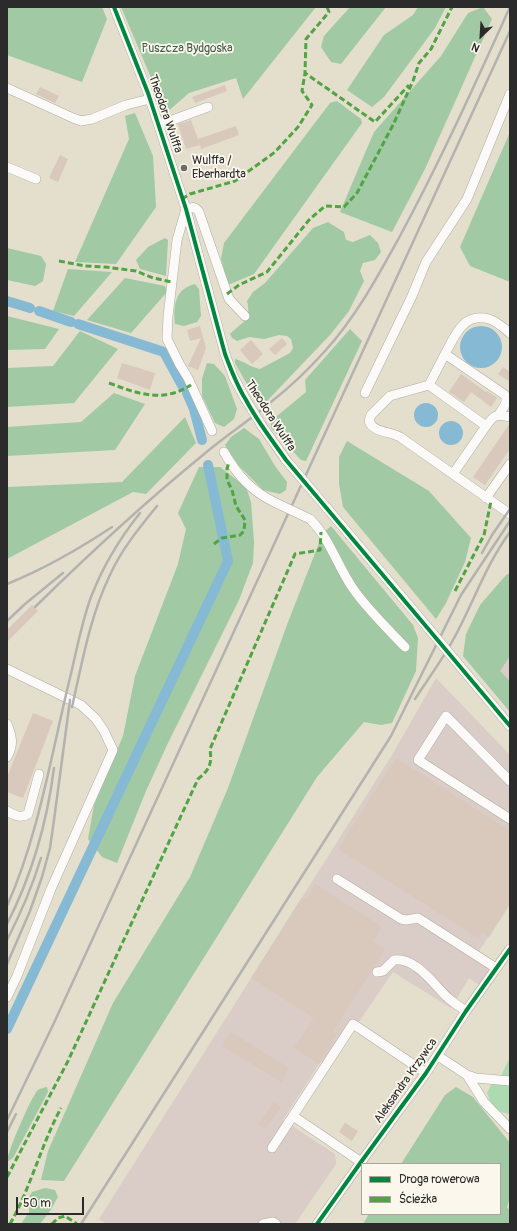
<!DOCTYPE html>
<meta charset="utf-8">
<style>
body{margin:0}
#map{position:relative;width:517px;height:1231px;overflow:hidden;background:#e4decd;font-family:Pangolin,sans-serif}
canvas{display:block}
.frame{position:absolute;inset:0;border:8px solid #2b2b2b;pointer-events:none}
.legend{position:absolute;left:361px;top:1163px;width:140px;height:52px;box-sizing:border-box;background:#fbf7ec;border:1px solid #a8a59f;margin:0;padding:5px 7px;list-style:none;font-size:12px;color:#2b2b2b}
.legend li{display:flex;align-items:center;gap:8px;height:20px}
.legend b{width:20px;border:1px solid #a8a59f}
.north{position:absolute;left:461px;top:16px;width:40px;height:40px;-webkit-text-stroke:3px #fbf7ec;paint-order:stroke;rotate:205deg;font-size:11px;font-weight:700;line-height:16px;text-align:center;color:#2b2b2b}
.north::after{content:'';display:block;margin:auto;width:14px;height:18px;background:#2b2b2b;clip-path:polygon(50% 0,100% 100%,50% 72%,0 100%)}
.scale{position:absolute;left:16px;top:1197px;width:68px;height:18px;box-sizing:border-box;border:2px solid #2b2b2b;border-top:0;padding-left:5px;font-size:12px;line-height:14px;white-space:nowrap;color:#2b2b2b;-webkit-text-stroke:3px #fbf7ec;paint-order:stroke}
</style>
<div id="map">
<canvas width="517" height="1231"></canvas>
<div class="frame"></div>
<ul class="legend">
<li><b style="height:5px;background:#00873e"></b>Droga rowerowa</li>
<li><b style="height:5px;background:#51a443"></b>Ścieżka</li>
</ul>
<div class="north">N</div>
<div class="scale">50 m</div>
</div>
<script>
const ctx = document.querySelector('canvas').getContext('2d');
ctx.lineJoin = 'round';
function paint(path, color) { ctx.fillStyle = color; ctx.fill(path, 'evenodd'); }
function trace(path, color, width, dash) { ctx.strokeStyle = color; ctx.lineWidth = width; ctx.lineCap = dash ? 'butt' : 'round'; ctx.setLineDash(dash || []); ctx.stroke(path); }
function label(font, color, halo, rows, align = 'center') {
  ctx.font = font + ' Pangolin,sans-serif'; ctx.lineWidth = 3.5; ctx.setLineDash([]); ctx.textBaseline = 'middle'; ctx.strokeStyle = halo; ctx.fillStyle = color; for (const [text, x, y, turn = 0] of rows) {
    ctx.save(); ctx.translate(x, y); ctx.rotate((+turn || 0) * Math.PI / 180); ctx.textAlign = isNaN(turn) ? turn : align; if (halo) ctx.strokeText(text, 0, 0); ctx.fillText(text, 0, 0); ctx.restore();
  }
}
paint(new Path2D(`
 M510,656V681L499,671Z
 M436,678L510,755V904L479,951L495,962L479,985L469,978L451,1008L393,972L340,1049L319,1064L283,1120L335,1154L336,1164L295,1224H107L99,1219L392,755Z`), '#daccc7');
paint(new Path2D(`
 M510,1057V1114C497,1113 491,1105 487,1093L492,1083L502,1074Z`), '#addab1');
paint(new Path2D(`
 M7,7H102L107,19L82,82L7,55Z
 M121,7H316L243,99L236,78L189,93L166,113Z
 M350,7H386L341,64L331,62L321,47L324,36Z
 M418,7H446L435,28L384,97L372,107L347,90L384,35L413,15Z
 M483,7L492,19L425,169L392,232L340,212L374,132L441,56L468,13Z
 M337,101L361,119L362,123L254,274L228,285L221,259L224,243L330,103Z
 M135,113L153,156L156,207L116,264L75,262L129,139L125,116Z
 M510,132V282L470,266L460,247Z
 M328,222L344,232L346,240L353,242L370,235L378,243L381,252L375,260L363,263L360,271L364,281L349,311L330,335L266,402H257L235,363V359C244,361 250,367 260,369L290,353L293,348L291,339L287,336L279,335L264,339L249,337L237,341L232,338L230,334C242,322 252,321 247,301L253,292L265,283L313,228Z
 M165,238L168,240L166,276L140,269L136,260L148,247Z
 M7,248L41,256L46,264L43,281L35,286L7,280Z
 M68,269L112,272L74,316L53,311Z
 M125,278L165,286L167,292L131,333L87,320Z
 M195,284L199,289L201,316L197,322L184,326L175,324C173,306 175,289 195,284Z
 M7,316L59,329L45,349L7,350Z
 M350,329L362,341L306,461L301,460L271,428V421L306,392L305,380Z
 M80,331L118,349L74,403L7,407V368L53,366Z
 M207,363L214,364L225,376L237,409L234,419L224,427L215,423L202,396V379Z
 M114,393L145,404L115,450L7,456V427L81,422Z
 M185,417L196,443L146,494L133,492L7,559V487L122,482Z
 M244,428L259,439L275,466L287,482L286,490L280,494L263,490L238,465L225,445L231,437Z
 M347,441L429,491L471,538L465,562L446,603L436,619L343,507L339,484V457Z
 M199,467H220L246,487L251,502L254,542L253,563L239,600L167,745L146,791L117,863L102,857L88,839L94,805L123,736L135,676L178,564L186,529L178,513Z
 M331,526L413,625L418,638L416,671L392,723L381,725L364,722L317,777L64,1181L41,1180L48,1151L113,1003L190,877L228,788L288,622L323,533Z
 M510,573V656L500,671L510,681V712L463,656L466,634L480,605L506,575Z
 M47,1087L48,1092L13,1158L7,1162C7,1153 32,1095 38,1090C41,1088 44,1088 47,1087Z
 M456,1087L473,1097L510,1143V1198L507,1207L510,1211V1224H363L369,1214H500V1164H401L445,1095Z
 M45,1188L55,1190L58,1197L50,1211L40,1224H21L29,1212V1197L32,1192Z`), '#a0c9a4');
paint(new Path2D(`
 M460 347a21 21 0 1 1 42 0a21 21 0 1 1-42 0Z
 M414 415a12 12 0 1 1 24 0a12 12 0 1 1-24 0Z
 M439 433a12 12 0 1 1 24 0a12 12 0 1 1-24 0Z`), '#86bad4');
trace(new Path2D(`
 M7,301L30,308
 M39,311L71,322
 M78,324L164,352L183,387
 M187,393L194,409L202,440
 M7,1029L228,561L208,465`), '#86bad4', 10);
paint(new Path2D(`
 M225,85L227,91L195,103L192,97Z
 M40,87L59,96L55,103L36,94Z
 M191,120L200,145L186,149L178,124Z
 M236,126L239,135L201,149L198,139Z
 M60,155L68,159L58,182L49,178Z
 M200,326L206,348L198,370L188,366L201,338L190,341L187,330Z
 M282,338L287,344L275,355L269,349Z
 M251,340L263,354L252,364L240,350Z
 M122,363L155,373L150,390L117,378Z
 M503,367L510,372V382L498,374Z
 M461,374L486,392L487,391L497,398L491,407L471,392L464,402L449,392Z
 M510,423V449L485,485L473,477Z
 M32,605L38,611L7,642V630Z
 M33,713L53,721L23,798L7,792V777Z
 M396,758L510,831V904L489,937L482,932L478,938L338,849Z
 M315,884L382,927L373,942L385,949L333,1032L337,1034L319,1064L294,1048L314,1018L251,978L302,897L306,899Z
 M231,1032L289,1068L281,1082L222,1046Z
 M274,1102L281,1107L265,1129L258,1124Z
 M345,1123L358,1131L352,1141L339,1132Z`), '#d9c8bc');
const minor = new Path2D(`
 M114,7L148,93L186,209L225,354L234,378L246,400
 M7,88L73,118L81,121L92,119L126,105L150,99
 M159,125L208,107
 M7,167L36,179
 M445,354C455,336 463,312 489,319C496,321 504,328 510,333
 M429,385L445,354L505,395C509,402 503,408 499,414
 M365,393L412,296L426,262L467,199L510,94
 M510,417C496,414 495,414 486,426L429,385L390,396L371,415L369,421C373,433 390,431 400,437L510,514
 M262,426L286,460
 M212,431L188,378L180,365L167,339L168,316L177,240L186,209C192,207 195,206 199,212L229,299L245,316
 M224,452C237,475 251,491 276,503
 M453,474L486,426
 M486,498L510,464
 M326,507L429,629
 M310,519C330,539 337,565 352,587C365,607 388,629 405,647
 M454,659L510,726
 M7,669L81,705L96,719L104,731L113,750L51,889L17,976L7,997
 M7,724C12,736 14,745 7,757
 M510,781L446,716L418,760L510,819
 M7,811C14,815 21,819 28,814L39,774
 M337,879L401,919L406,920L418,918L496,968
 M377,972L383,971L394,960C416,957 434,985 448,998C454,1003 460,1007 466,1011
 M438,1056L467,1075L476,1078L510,1081
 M467,1075L484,1102L510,1129
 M293,1116L361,1162
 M272,1148L353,1024L426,1073
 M263,1224L273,1222L276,1224
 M317,1224L361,1162L426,1073L466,1011L510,949`);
trace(minor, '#b0aca2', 10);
trace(minor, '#fbfaf8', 9);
trace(new Path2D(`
 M482,553L492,535L510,509
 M7,584C44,569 79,549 112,527
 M35,607C89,554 144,503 203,455C225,436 249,421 271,402C290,387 309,369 325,351C356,317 378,276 400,236C440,162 475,84 510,7
 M7,621L25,604L63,573
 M415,699C428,679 442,660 453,640C473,604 485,566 510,532
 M72,707C82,663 90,617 109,577C121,550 139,528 157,506
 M7,906C38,837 51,756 69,682C76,654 81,624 91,597C103,566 120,538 140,513
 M7,924C32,875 47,823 54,768
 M7,940C21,913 32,887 41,858
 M7,964L30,911L42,877L50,848L54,820L70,700
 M7,1120L53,1025L510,31
 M7,1132L16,1114
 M81,1224L391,736L461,595L510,521`), '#b3b2af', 2.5);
const minorBridge = new Path2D(`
 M246,400L262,426
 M286,460L326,507
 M276,503L310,519
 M429,629L454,659`);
trace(minorBridge, '#b0aca2', 10, []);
trace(minorBridge, '#fbfaf8', 9);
trace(new Path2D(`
 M327,7L329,12L306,39L305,73L375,122L409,85
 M182,199L190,194L235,181L275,152L298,127L312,105L302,91L305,73
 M59,261L85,266L105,267L136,271L153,278L172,282
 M227,294L239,285L267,272L309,220L325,206L344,207L357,193L393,125L413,81L419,63L431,49L452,7
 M109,383C138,394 163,403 191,385
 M214,544L222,538L240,535L244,531L245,520L236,506L232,490L227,480V469L229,462
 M455,591L484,535L491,501
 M7,1177L68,1061L198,779C210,769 212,764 210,749L295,554L320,550L321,532
 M10,1224C31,1187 41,1145 61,1108
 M52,1224L58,1218L65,1216L77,1224`), '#51a443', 3, [6, 3]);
trace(new Path2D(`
 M114,7L148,93L186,209L225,354C231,370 237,386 246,400C257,421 272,440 286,460L510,726
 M317,1224L361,1162L426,1073L466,1011L510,949`), '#00873e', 4);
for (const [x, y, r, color] of [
 [184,168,4,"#6c6a64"]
]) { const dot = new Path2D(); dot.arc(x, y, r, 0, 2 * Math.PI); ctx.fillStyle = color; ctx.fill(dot); trace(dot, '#fbf7ec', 1.5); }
label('12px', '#445e4c', '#fbf7ec', [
 ["Puszcza Bydgoska",187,49]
]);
label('12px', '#2b2b2b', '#fbf7ec', [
 ["Theodora Wulffa",165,114,71],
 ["Theodora Wulffa",270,416,57],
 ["Aleksandra Krzywca",406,1081,-55]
]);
label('12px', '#2b2b2b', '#fbf7ec', [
 ["Wulffa /",192,161],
 ["Eberhardta",192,175]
], 'left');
</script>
